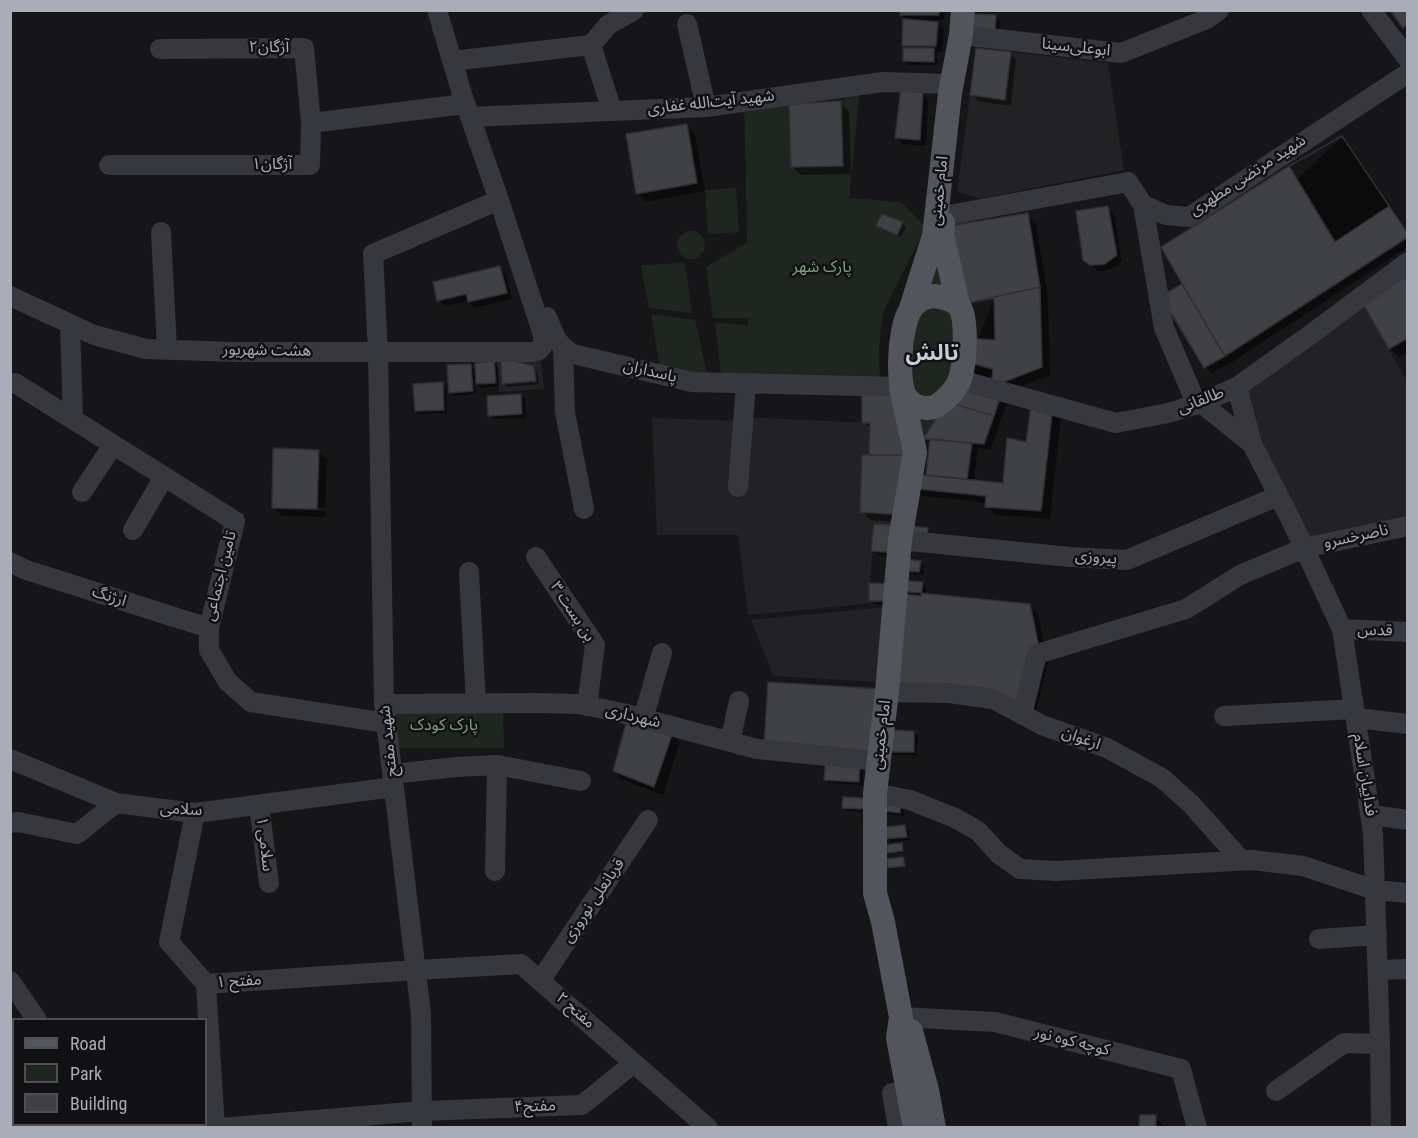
<!DOCTYPE html>
<meta charset="utf-8">
<style>
body{margin:0}
#map{position:relative;width:1418px;height:1138px;overflow:hidden;background:#161618;font-family:"Roboto Condensed",sans-serif}
canvas{display:block}
.frame{position:absolute;inset:0;border:12px solid #a8adb8;pointer-events:none}
.legend{position:absolute;left:12px;top:1018px;width:195px;height:108px;box-sizing:border-box;background:#111113;border:2px solid #4d4f55;margin:0;padding:8px 10px;list-style:none;font-size:18px;color:#a8adb8}
.legend li{display:flex;align-items:center;gap:12px;height:30px}
.legend b{width:30px;border:2px solid #4d4f55}
</style>
<div id="map">
<canvas width="1418" height="1138"></canvas>
<div class="frame"></div>
<ul class="legend">
<li><b style="height:8px;background:#53555c"></b>Road</li>
<li><b style="height:16px;background:#1e261f"></b>Park</li>
<li><b style="height:16px;background:#404145"></b>Building</li>
</ul>
</div>
<script>
const ctx = document.querySelector('canvas').getContext('2d');
ctx.lineJoin = 'round';
function paint(path, color) { ctx.fillStyle = color; ctx.fill(path, 'evenodd'); }
function trace(path, color, width, dash) { ctx.strokeStyle = color; ctx.lineWidth = width; ctx.lineCap = dash ? 'butt' : 'round'; ctx.setLineDash(dash || []); ctx.stroke(path); }
function label(font, color, halo, rows, align = 'center') {
  ctx.font = font + ' "Roboto Condensed","Noto Sans Arabic",sans-serif'; ctx.lineWidth = 5; ctx.setLineDash([]); ctx.textBaseline = 'middle'; ctx.strokeStyle = halo; ctx.fillStyle = color; for (const [text, x, y, turn = 0] of rows) {
    ctx.save(); ctx.translate(x, y); ctx.rotate((+turn || 0) * Math.PI / 180); ctx.textAlign = isNaN(turn) ? turn : align; if (halo) ctx.strokeText(text, 0, 0); ctx.fillText(text, 0, 0); ctx.restore();
  }
}
paint(new Path2D(`
 M1011,52L1108,63L1124,170L979,199L957,191L970,95L1005,100Z
 M1363,304L1407,381V526L1304,548L1237,387Z
 M541,359L544,389L499,392L497,360Z
 M743,417L870,423L869,455H862L860,511L904,515L903,526L874,524L869,600L895,601L748,615L738,535H657L652,418L743,421Z
 M886,607L878,682L773,676L751,620Z`), '#222225');
paint(new Path2D(`
 M860,90L849,198L901,202L926,227L884,311L881,327L879,349L880,379L722,382L715,323L748,325V318H713L706,267L747,243L744,96L789,104L841,101Z
 M736,188L739,232L708,234L705,190Z
 M677 245a14 14 0 1 1 28 0a14 14 0 1 1-28 0Z
 M942,234L958,305L951,395L915,451L901,358Z
 M685,263L692,313L649,308L641,265Z
 M651,314L695,320L709,382L660,368Z
 M384,704H503L504,748H390Z`), '#1e261f');
paint(new Path2D(`
 M901,10H945L944,20H935L944,29L942,52H937V65H908L904,61L908,50L904,45L908,21L901,14Z
 M996,17L1000,21L999,33L972,27Z
 M1010,53L1016,59L1011,106L978,101L972,94Z
 M918,88L928,100L926,146L903,144L897,138Z
 M840,103L849,111L851,174L801,175L792,167Z
 M686,126L695,134L705,191L646,202L638,193Z
 M1341,138L1350,146L1408,233V247L1232,362L1212,373L1206,367L1163,297L1184,284Z
 M1108,208L1114,214L1122,261L1111,269L1104,271H1097L1085,259Z
 M1027,215L1036,224L1048,297L1050,375L1002,394L1008,400L991,449L978,448L974,481L1004,485L1027,443L1052,407L1061,416L1050,519L996,515L987,506V503L917,495L913,523L870,520L862,511L870,456V428L864,422L863,393L920,476L930,477L928,474L931,444L925,438L959,387Z
 M902,223L906,227L901,237L882,230L878,226Z
 M500,268L506,274L512,299L475,308L468,301L445,306L439,300Z
 M1408,276V351L1399,357L1390,348L1365,304Z
 M494,363L498,367L499,386L481,388L475,382L476,394L454,396L450,392L470,365L477,372Z
 M533,368L537,372L539,384L508,387L504,383Z
 M442,384L446,388L447,413L420,414L416,410Z
 M521,396L525,399L526,418L494,419L490,415Z
 M318,451L327,460L325,517L282,516L273,507ZM280,506L325,508V511L280,509Z
 M928,529L932,533L930,546L904,543L903,557L877,555L873,551Z
 M920,562L924,566L923,575L903,573Z
 M922,583L926,587L925,595L1029,606L1038,614L1048,662L1034,720L900,605L874,604L870,600Z
 M889,732H914L918,736L917,756L890,755L864,766L862,785L829,783L826,779Z
 M672,733L680,742L663,795L623,780L614,771Z
 M844,807L904,808V816L886,814L866,823L862,819L863,812L848,811Z
 M905,827L909,831L910,840L891,842L887,838Z
 M902,845L903,846L904,852L890,854L888,852Z
 M903,858L904,860L905,867L876,871L874,862Z
 M1155,1117L1162,1123V1128H1141Z`), '#0007');
const building = new Path2D(`
 M900,10H939V15H900Z
 M1390,10H1408V24L1403,28Z
 M971,14L996,15L995,30L970,28Z
 M903,19L938,22L936,46H902Z
 M903,48H934V62L903,61Z
 M976,48L1011,52L1005,100L970,95Z
 M901,88L923,93L920,140L895,138Z
 M841,101L843,166L791,167L789,104Z
 M687,124L697,183L636,194L626,134Z
 M1342,136L1408,234V237L1225,356L1206,325L1161,247L1289,166Z
 M1342,136L1389,206L1335,242L1289,166Z
 M1108,206L1117,255L1105,264L1097,265H1090L1083,260L1076,211Z
 M1028,213L1040,287L958,305L949,226Z
 M882,214L903,222L897,235L876,226Z
 M500,266L507,293L468,302L466,294L437,301L433,282Z
 M1408,275V338L1389,349L1363,304Z
 M1182,284L1225,356L1204,368L1161,296Z
 M1040,287L1042,367L991,387L960,378L958,305Z
 M994,298L995,340L964,338L958,305Z
 M501,360H511L534,366L536,381L502,384Z
 M494,361L496,383L476,384L475,363Z
 M963,361L993,369L991,387L961,374Z
 M471,364L473,391L449,393L447,365Z
 M960,381L1002,392L994,416L947,402Z
 M443,382L444,410L415,411L413,384Z
 M862,392L894,393L908,455H869L870,423H862Z
 M521,394L522,414L488,416L487,396Z
 M1032,400L1053,406L1041,511L985,507L986,496L909,488L912,474L1003,483L1007,438L1026,442Z
 M947,402L994,416L984,444L923,439Z
 M930,439L972,443L967,479L926,475Z
 M273,448L319,450L317,509L272,508Z
 M862,455H914L904,515L860,512Z
 M874,524L903,526L899,553L871,551Z
 M903,525L928,528L927,543Z
 M899,558L921,561L919,572L898,570Z
 M897,580L923,582L921,596L896,593Z
 M869,583L896,584L895,601H869Z
 M900,591L1030,604L1040,652L1026,713L891,690Z
 M768,682L882,689L879,757L764,745Z
 M627,720L673,732L654,787L613,771Z
 M885,730L914,731V752H884Z
 M826,757L860,760L859,782L824,780Z
 M882,796L901,803L900,813L883,811Z
 M843,797L882,799L883,810L842,808Z
 M905,825L907,837L885,839L884,827Z
 M902,843L903,851L887,853L886,845Z
 M903,857L905,866L888,868L887,859Z
 M1140,1115H1156V1128H1139Z`);
paint(building, '#404145');
trace(building, '#303034', 1.5);
trace(new Path2D(`
 M1371,10L1408,59
 M687,24L706,107
 M961,35L1121,53L1207,19L1219,10
 M591,45L608,25L634,10
 M160,49L304,48L311,123
 M452,61L591,45L612,111
 M470,117L706,107L883,82L952,84
 M109,165H310L311,123L465,104
 M1143,205L1164,328L1196,403
 M944,216L1128,182L1143,205L1166,215L1189,217L1408,73
 M161,232L167,349
 M10,296L94,335L146,349L235,352H533L539,350L543,345V335L499,200L462,94L437,10
 M547,317C554,334 556,344 573,354L692,382L901,387
 M70,325L73,419
 M563,348L565,412L584,509
 M960,380L1116,423L1168,413L1201,403L1237,387L1310,335L1408,262
 M15,383L235,521L209,628V650L228,682L251,702L386,723
 M1237,387L1252,444L1291,520L1342,629L1373,833L1380,1044L1381,1128
 M1201,403L1252,444
 M738,487L746,383
 M82,492L113,445
 M133,530L164,477
 M900,540L1070,557L1127,560L1278,496
 M536,557L595,645L587,706
 M10,562L26,570L209,628
 M469,572L476,704
 M1342,629L1408,632
 M887,692L949,693L993,699L1042,725L1107,748L1162,778L1191,804L1241,860
 M384,704L537,703L579,704L622,713L757,749L879,761
 M1022,715L1037,654L1186,609L1240,575L1304,548L1408,526
 M1224,716L1354,709
 M1356,718L1408,724
 M643,719L662,653
 M730,742L739,701
 M10,759L116,803L195,813L394,787
 M393,774L456,767L497,765L581,781
 M875,793L910,800L955,818L978,831L999,854L1020,869L1056,871L1252,860L1303,866L1375,890L1408,893
 M259,805L269,883
 M195,813L169,942L206,984
 M1371,815L1408,820
 M10,823L18,822L77,834L116,803
 M495,871L497,765
 M1319,939L1377,935
 M1378,970L1408,969
 M10,981L37,1020
 M540,981L648,820
 M901,1017L995,1022L1181,1069L1197,1128
 M10,1069L14,1068
 M1276,1091L1344,1043L1380,1044
 M215,1128L206,984L416,970L521,964L708,1128
 M220,1128L422,1111L582,1105L634,1063
 M422,1128L421,1014L384,704L378,352L373,254L499,200
 M898,1128L892,1093H899L909,1089`), '#37383d', 20);
trace(new Path2D(`
 M943,223L942,234L958,305
 M934,296C942,297 953,299 959,306C968,319 965,364 960,379C956,390 940,409 927,408C920,408 912,405 907,399C895,384 900,325 911,309C916,301 924,297 934,296Z
 M911,308L934,236L950,93L961,35L963,10
 M901,388L915,452L900,540L887,692L875,793V893L883,922L901,1017L898,1038L915,1128
 M911,1031L927,1090L934,1128`), '#53555c', 24);
label('16px', '#a8adb8', '#111113', [
 ["۲آژگان",269,48],
 ["ابوعلی‌سینا",1076,48,6],
 ["شهید آیت‌الله غفاری",711,103,-6],
 ["۱آژگان",272,165],
 ["شهید مرتضی مطهری",1248,176,-33],
 ["امام خمینی",940,191,-84],
 ["هشت شهریور",267,351,1],
 ["پاسداران",650,372,13],
 ["طالقانی",1201,401,-21],
 ["ناصرخسرو",1356,537,-12],
 ["پیروزی",1096,558,4],
 ["تامین اجتماعی",221,576,-76],
 ["ارژنگ",109,597,18],
 ["بن بست ۳",572,612,57],
 ["قدس",1375,631,2],
 ["شهرداری",633,717,14],
 ["امام خمینی",882,735,-83],
 ["ارغوان",1081,739,20],
 ["شهید مفتح",389,741,-96],
 ["فداییان اسلام",1364,775,81],
 ["سلامی",181,810,3],
 ["سلامی ۱",264,844,83],
 ["قربانعلی نوروزی",594,901,-56],
 ["مفتح ۱",239,982,-4],
 ["مفتح ۲",575,1011,41],
 ["کوچه کوه نور",1072,1042,14],
 ["مفتح۴",535,1107,-2]
]);
label('16px', '#7fa381', '#111113', [
 ["پارک شهر",822,268],
 ["پارک کودک",444,726]
]);
label('bold 22px', '#c9ccd4', '#111113', [
 ["تالش",932,354]
]);
</script>
